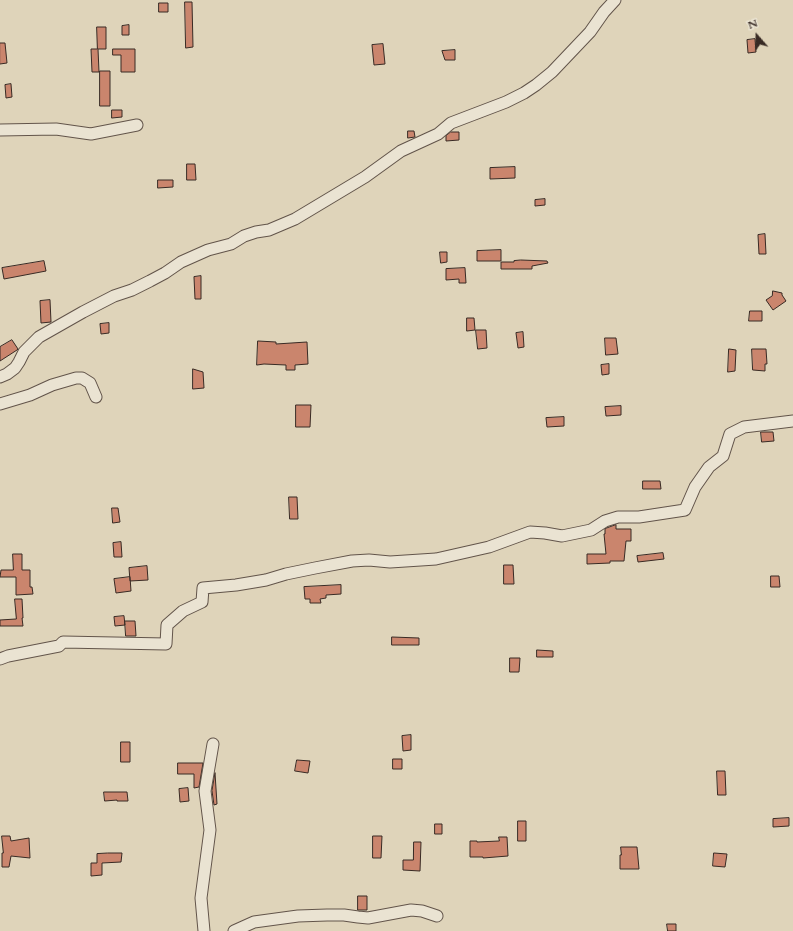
<!DOCTYPE html>
<style>
body{margin:0}
#map{position:relative;width:793px;height:931px;overflow:hidden;background:#dfd4ba;font-family:Cardo,serif}
canvas{display:block}
.north{position:absolute;left:737px;top:16px;width:40px;height:40px;-webkit-text-stroke:3px #eae3d2;paint-order:stroke;rotate:340deg;font-size:11px;font-weight:700;line-height:16px;text-align:center;color:#382a24}
.north::after{content:'';display:block;margin:auto;width:14px;height:18px;background:#382a24;clip-path:polygon(50% 0,100% 100%,50% 72%,0 100%)}
</style>
<div id="map">
<canvas width="793" height="931"></canvas>
<div class="north">N</div>
</div>
<script>
const ctx = document.querySelector('canvas').getContext('2d');
ctx.lineJoin = 'round';
function paint(path, color) { ctx.fillStyle = color; ctx.fill(path, 'evenodd'); }
function trace(path, color, width, dash) { ctx.strokeStyle = color; ctx.lineWidth = width; ctx.lineCap = dash ? 'butt' : 'round'; ctx.setLineDash(dash || []); ctx.stroke(path); }
const building = new Path2D(`
 M185,2H192L193,47L186,48Z
 M159,3H168V12H159Z
 M129,25V35H122V26Z
 M97,27H106V49H98L99,72H92L91,49H97Z
 M755,39L756,52L748,53L747,40Z
 M0,43H5L7,63L0,64Z
 M383,44L385,64L374,65L372,45Z
 M113,49H135V72H121V55H113Z
 M455,50V60H445L442,51Z
 M100,71H110V106H100Z
 M11,84L12,97L6,98L5,85Z
 M112,110H122V117L112,118Z
 M408,131H414L415,137L408,138Z
 M451,132H459V140L446,141V136Z
 M187,164H195L196,180H187Z
 M515,167V178L490,179V168Z
 M158,180H173V187L158,188Z
 M545,199V205L535,206V200Z
 M765,234L766,254H759L758,235Z
 M501,250V261H477V251Z
 M440,252H447V262L441,263Z
 M521,260L547,261L548,263L532,266V269H501V262H514V261Z
 M44,261L46,271L4,279L2,268Z
 M465,268L466,283H459V279L446,280V269Z
 M201,276V299H195L194,277Z
 M773,291L782,293V295L786,301L773,310L766,300L772,296Z
 M50,300L51,322L41,323L40,301Z
 M750,311H762V321H749Z
 M467,318H474L475,330L467,331Z
 M109,323V333L101,334L100,324Z
 M476,330H486L487,348L478,349Z
 M523,332L524,347L518,348L516,333Z
 M605,338H616L618,354L606,355Z
 M12,340L18,349L17,350L0,361V347Z
 M258,341L276,342V344L307,342L308,364L295,365V370H286V365L264,364L257,365Z
 M729,349L736,350L735,371L728,372Z
 M752,349H766L767,364H765V371L753,370Z
 M609,364V374L602,375L601,365Z
 M193,369L203,372L204,388L193,389Z
 M296,405H311L310,427H296Z
 M621,406V415L606,416L605,407Z
 M564,417V426L547,427L546,418Z
 M761,432H773L774,441L762,442Z
 M643,481H660L661,489H643Z
 M289,497H297L298,519H290Z
 M112,508H118L120,522L113,523Z
 M616,525V529H631V541H626L624,561H610V563L587,564V554H606L604,534H605V529Z
 M121,542L122,557H114L113,543Z
 M663,553L664,559L638,562L637,556Z
 M13,554H22V570H30V587H32L33,594L16,595V577H0L1,570H13Z
 M504,565H513L514,584H504Z
 M147,566L148,580L130,581L129,568Z
 M771,576H779L780,587H771Z
 M130,577L131,591L116,593L114,579Z
 M341,585V594L326,595V598L320,599L321,603H310V599H305L304,587Z
 M15,599H22L23,618H22L23,626H0V620L16,619Z
 M124,616L125,625L115,626L114,617Z
 M125,621H135L136,636H126Z
 M392,637L419,638V645H392Z
 M537,650L553,651V657H537Z
 M510,658H520L519,672H510Z
 M411,735V750L403,751L402,736Z
 M121,742H130V762H121Z
 M393,759H402V769H393Z
 M297,760L310,761L308,773L295,771Z
 M178,763H203L199,787L194,788V774H178Z
 M717,771H725L726,795H718Z
 M215,773L217,804L214,805L212,791Z
 M188,788L189,801L180,802L179,789Z
 M104,792H127L128,801H117V800L105,801Z
 M789,818V826L773,827V819Z
 M518,821H526V841H518Z
 M435,824H442V834H435Z
 M2,836H10L11,841L29,838L30,858L11,856L9,867H2V853H3Z
 M373,836H382L381,858H373Z
 M499,837H507L508,856L483,858V857H470V841H477V842L499,841Z
 M414,842H421L420,871L403,870V860H413Z
 M621,847H637L639,869H620V855H621Z
 M108,853H122L121,862L102,863V875L91,876V863H97V854Z
 M714,853L727,854L725,867L713,866Z
 M358,896H367V910H358Z
 M667,924H676V931H668Z`);
paint(building, '#ca856d');
trace(building, '#382a24', 1);
const minor = new Path2D(`
 M0,130L56,129L91,134L137,125
 M0,377L7,374L15,368L19,362L24,352L39,337L83,312L114,296L132,290L150,281L165,273L181,262L208,250L231,244L244,236L256,232L269,230L295,219L365,177L401,151L438,134L451,123L506,102L524,93L536,85L552,72L590,32L604,12L615,0
 M0,404L30,395L52,385L76,378H82L90,383L96,397
 M0,659L8,656L59,646L63,642L166,644L167,625L183,611L202,602L203,588L236,585L266,580L286,574L315,568L352,561L369,560L390,562L436,559L489,547L530,532L545,533L562,536L591,530L605,521L618,517H639L685,510L695,487L709,467L723,456L730,434L744,427L793,421
 M204,931L201,898L210,830L205,791L213,744
 M234,931L254,922L298,916L327,915H344L358,917L368,918L411,910L422,911L437,916`);
trace(minor, '#62544a', 13);
trace(minor, '#eae3d2', 11);
</script>
